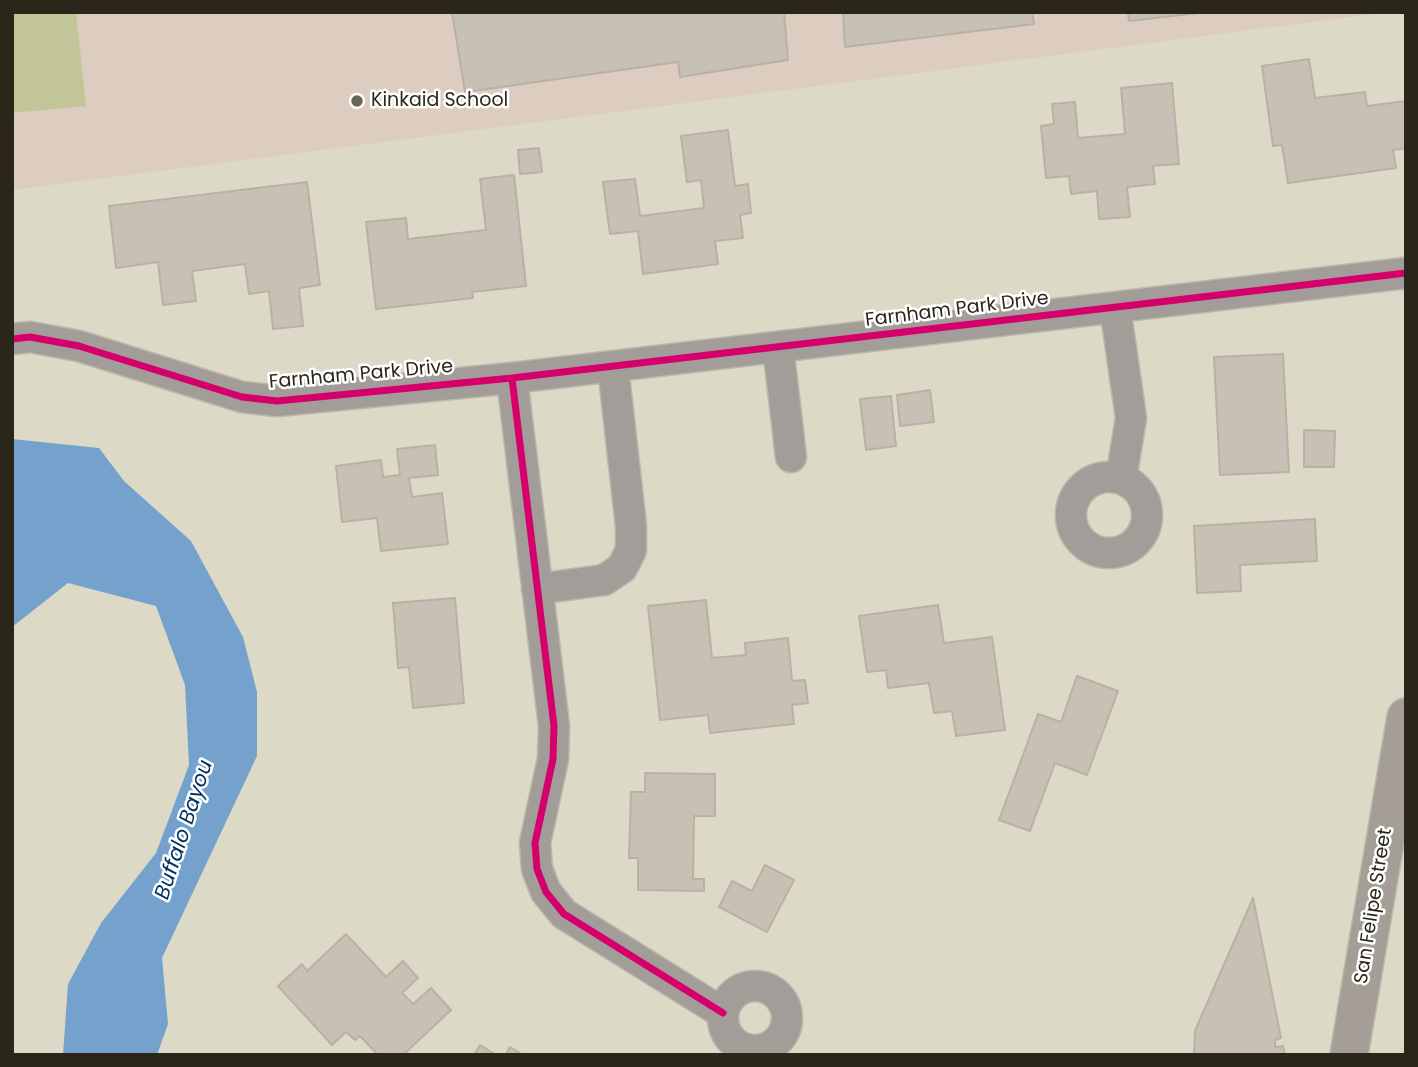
<!DOCTYPE html>
<style>
body{margin:0}
#map{position:relative;width:1418px;height:1067px;overflow:hidden;background:#ddd9c7;font-family:Poppins,sans-serif}
canvas{display:block}
.frame{position:absolute;inset:0;border:14px solid #2a271a;pointer-events:none}
</style>
<div id="map">
<canvas width="1418" height="1067"></canvas>
<div class="frame"></div>
</div>
<script>
const ctx = document.querySelector('canvas').getContext('2d');
ctx.lineJoin = 'round';
function paint(path, color) { ctx.fillStyle = color; ctx.fill(path, 'evenodd'); }
function trace(path, color, width, dash) { ctx.strokeStyle = color; ctx.lineWidth = width; ctx.lineCap = dash ? 'butt' : 'round'; ctx.setLineDash(dash || []); ctx.stroke(path); }
function label(font, color, halo, rows, align = 'center') {
  ctx.font = font + ' Poppins,sans-serif'; ctx.lineWidth = 5; ctx.setLineDash([]); ctx.textBaseline = 'middle'; ctx.strokeStyle = halo; ctx.fillStyle = color; for (const [text, x, y, turn = 0] of rows) {
    ctx.save(); ctx.translate(x, y); ctx.rotate((+turn || 0) * Math.PI / 180); ctx.textAlign = isNaN(turn) ? turn : align; if (halo) ctx.strokeText(text, 0, 0); ctx.fillText(text, 0, 0); ctx.restore();
  }
}
paint(new Path2D(`
 M12,12H1390L12,190Z`), '#dccdc0');
paint(new Path2D(`
 M12,12H76L86,106L12,113Z`), '#c1c597');
paint(new Path2D(`
 M12,439L99,448L124,481L191,541L243,637L257,692V756L162,958L168,1024L157,1055H63L68,984L101,923L156,853L189,765L185,685L156,606L68,583L12,627Z`), '#74a2cd');
const building = new Path2D(`
 M452,12H784L788,60L680,77L678,62L465,92Z
 M843,12H1032L1034,24L845,47Z
 M1128,12H1207L1129,21Z
 M1309,59L1315,98L1365,92L1367,106L1406,101V148L1393,150L1396,168L1288,183L1282,145L1273,146L1262,66Z
 M1172,83L1179,164L1153,166L1155,184L1127,187L1130,217L1099,219L1097,191L1071,194L1069,176L1046,178L1041,126L1054,124L1052,104L1075,102L1078,138L1125,134L1121,88Z
 M728,130L735,186L748,184L751,213L740,215L743,238L715,241L718,264L643,274L638,231L610,234L603,182L635,179L640,216L704,208L701,180L687,182L681,136Z
 M539,148L542,172L520,174L518,150Z
 M514,175L526,286L472,292L473,298L376,309L366,222L406,218L408,239L486,230L480,179Z
 M307,182L320,285L299,288L303,326L273,329L269,291L249,294L245,264L192,271L196,301L163,305L158,262L116,268L109,206Z
 M1283,354L1289,472L1220,475L1214,357Z
 M930,390L934,422L900,426L897,395Z
 M891,396L896,446L866,450L860,399Z
 M1304,430L1335,431L1334,467H1304Z
 M435,445L438,475L409,478L412,497L442,493L448,544L381,551L377,518L342,522L336,466L381,460L383,477L400,475L397,449Z
 M1315,519L1317,561L1240,565L1241,591L1197,593L1194,526Z
 M455,598L464,703L413,708L409,667L398,668L393,603Z
 M706,600L712,658L746,655L745,643L788,638L792,681L805,680L808,703L792,705L794,724L710,733L708,715L660,720L648,606Z
 M938,605L944,643L992,637L1005,730L956,736L952,711L934,713L929,683L888,688L886,670L867,672L859,616Z
 M1077,676L1118,691L1087,775L1055,763L1030,831L999,820L1038,714L1061,722Z
 M645,773L715,774V816H694L693,879H704V891L638,890V858H629L631,792H645Z
 M765,865L794,880L767,932L719,907L732,881L752,891Z
 M1253,898L1281,1038L1275,1040V1047L1283,1046L1285,1055H1194L1195,1031Z
 M346,934L386,977L403,961L418,978L402,993L413,1004L431,988L451,1010L403,1055H378L360,1036L355,1040L346,1032L332,1045L278,986L302,964L307,971Z
 M480,1045L496,1055H474Z
 M510,1047L523,1055H506Z`);
paint(building, '#c8c0b4');
trace(building, '#b8b1a4', 2);
const minor = new Path2D(`
 M1115,307L1131,418L1121,479
 M12,339L30,337L79,346L242,397L277,401L512,378L1406,273
 M778,347L791,457
 M512,378L554,726L553,759L535,843L537,869L546,892L564,914L723,1013
 M1071 515a38 38 0 1 1 76 0a38 38 0 1 1-76 0Z
 M537,589L604,580L622,568L631,550V526L613,367
 M723 1018a32 32 0 1 1 64 0a32 32 0 1 1-64 0Z`);
const major = new Path2D(`
 M1349,1055L1406,717`);
trace(minor, '#bbb8aa', 33);
trace(major, '#bbb8aa', 40);
trace(minor, '#a29d99', 30);
trace(major, '#a49e97', 37);
trace(new Path2D(`
 M12,339L30,337L79,346L242,397L277,401L512,378L1406,273
 M512,378L554,726L553,759L535,843L537,869L546,892L564,914L723,1013`), '#d6006c', 7);
for (const [x, y, r, color] of [
 [357,101,7,"#696557"]
]) { const dot = new Path2D(); dot.arc(x, y, r, 0, 2 * Math.PI); ctx.fillStyle = color; ctx.fill(dot); trace(dot, '#fff', 2.5); }
label('19px', '#2a271a', '#fff', [
 ["Kinkaid School",371,101]
], 'left');
label('19px', '#2a271a', '#fff', [
 ["Farnham Park Drive",957,310,-7],
 ["Farnham Park Drive",361,375,-5],
 ["San Felipe Street",1374,906,-81]
]);
label('italic 21px', '#00305d', '#fff', [
 ["Buffalo Bayou",185,830,-72]
]);
</script>
